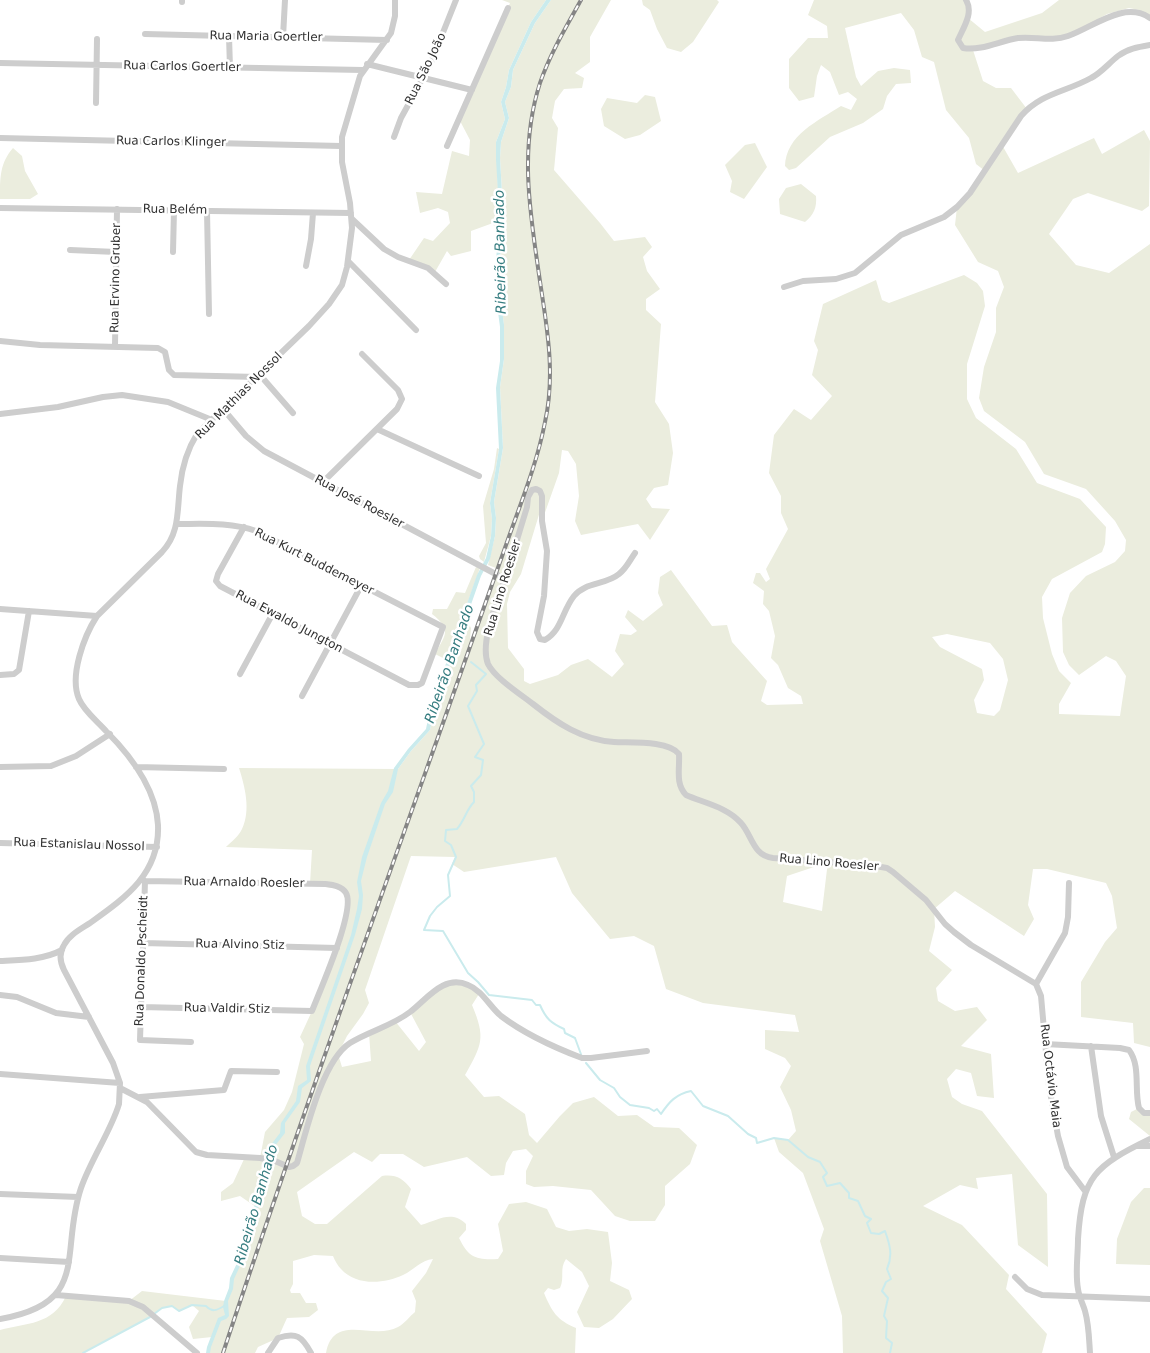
<!DOCTYPE html>
<meta charset="utf-8">
<style>
body{margin:0}
canvas{display:block;background:#fff}
</style>
<canvas width="1150" height="1353"></canvas>
<script>
const ctx = document.querySelector('canvas').getContext('2d');
ctx.lineJoin = 'round';
function paint(path, color) { ctx.fillStyle = color; ctx.fill(path, 'evenodd'); }
function trace(path, color, width, dash) { ctx.strokeStyle = color; ctx.lineWidth = width; ctx.lineCap = dash ? 'butt' : 'round'; ctx.setLineDash(dash || []); ctx.stroke(path); }
function label(font, color, halo, rows, align = 'center') {
  ctx.font = font + ' "DejaVu Sans",sans-serif'; ctx.lineWidth = 5; ctx.setLineDash([]); ctx.textBaseline = 'middle'; ctx.strokeStyle = halo; ctx.fillStyle = color; for (const [text, x, y, turn = 0] of rows) {
    ctx.save(); ctx.translate(x, y); ctx.rotate((+turn || 0) * Math.PI / 180); ctx.textAlign = isNaN(turn) ? turn : align; if (halo) ctx.strokeText(text, 0, 0); ctx.fillText(text, 0, 0); ctx.restore();
  }
}
paint(new Path2D(`
 M502,0H546L531,22L509,70L506,87L501,102L505,119L496,142L499,211L498,238L493,223L471,231V251L451,256L447,251L435,272L409,260L424,238L433,241L450,223L448,212L438,208L420,213L416,192L442,194L452,151L469,156L470,140L459,119L510,3Z
 M551,0H611L590,37V62L575,73L584,78L582,88L564,89L555,101L552,118L558,128L554,170L600,223L614,241L645,237L652,247L643,257L647,271L660,289L646,299V310L661,324L655,402L669,424L673,453L668,485L654,488L646,499L652,508L670,509L650,540L638,524L581,535L575,521L579,496L576,464L568,451L562,450L559,473L542,521L541,508L521,574L510,592L507,604L508,648L524,669V681L530,684L558,675L571,665L588,659L612,677L624,664L615,651L620,634L631,635L637,631L625,617L628,610L643,621L663,605L658,593L660,577L671,570L712,626L727,625L732,642L767,681L761,701L767,705L803,704L801,696L788,688L778,665L771,658L775,636L769,611L763,604L764,591L753,583L756,573H760L766,582L770,579L766,569L788,529L781,513V496L769,473L774,435L794,409L811,420L832,396L812,375L818,350L814,341L823,304L876,280L882,300L889,303L964,275L977,283L983,291L985,306L967,364V399L976,418L1016,449L1037,483L1080,499L1106,527L1105,544L1102,552L1052,579L1042,597L1043,618L1052,654L1059,671L1071,683L1059,704V714L1120,716L1126,676L1116,661L1106,656L1079,675L1069,665L1063,652L1062,618L1070,593L1086,576L1115,562L1125,551L1126,540L1115,521L1086,489L1044,474L1025,442L984,411L979,398L984,367L996,332V308L1004,287L998,271L978,262L955,225L957,207L985,171L976,164L969,138L946,110L934,62L922,57L914,30L901,13L845,28L856,77L861,86L878,71L894,68L910,70L911,83L896,84L887,96L883,109L863,123L830,137L796,168L789,170L785,166C786,135 818,121 841,106L851,110L857,99L848,92L839,95L830,72L821,65L817,76L814,97L799,101L789,88V59L808,38H828L827,26L808,15L814,0H966L968,18L985,32L1042,13L1059,0H1150V18L1139,10L1129,8L1107,14L1069,36L1020,38L973,50L983,81L996,88H1011L1027,109L1002,145L1018,173L1094,138L1102,154L1144,130L1150,141L1149,206L1142,211L1088,193L1073,199L1049,234L1076,265L1109,273L1150,244V1047L1134,1043L1133,1023L1081,1017V982L1105,942L1117,928L1112,896L1106,883L1047,869H1033L1028,905L1034,919L1024,936L955,891L934,909L935,927L929,951L952,970L936,988L938,1001L955,1011L977,1007L987,1020L961,1046L991,1054L994,1098L977,1096L971,1073L956,1069L947,1079L952,1097L962,1104L982,1111L1047,1194L1048,1267L1018,1245L1012,1174L976,1178L978,1189L960,1185L923,1206L962,1225L1009,1275L1006,1289L1047,1334L1042,1353H843L842,1316L820,1241L824,1229L803,1173L779,1152L774,1138L788,1140L796,1131L791,1110L780,1087L791,1066L785,1058L765,1049V1030L799,1032L795,1015L703,1003L666,989L654,946L634,936L610,939L572,893L556,857L464,872L452,864L455,857L411,856L365,990L369,1003L363,1014L347,1036L338,1054L342,1067L371,1061L369,1033L395,1021L419,1051L426,1042L410,1012L436,989L461,983L479,994L472,1005C486,1038 482,1045 465,1075L484,1097L499,1096L525,1114L529,1135L537,1143L560,1116L573,1103L594,1097L618,1116L637,1115L654,1127L679,1128L697,1145L690,1164L665,1186V1205L655,1221H630L615,1216L591,1190L553,1186L534,1187L526,1184V1171L533,1156L526,1149L513,1151L506,1163L504,1175L491,1176L467,1157L424,1167L403,1154H380L372,1162L354,1152L297,1192L302,1216L315,1224H327L382,1176C395,1174 403,1178 411,1189L405,1207L421,1225C439,1220 451,1210 466,1224V1230L459,1238C469,1258 476,1260 498,1259L503,1251L498,1224L509,1204L526,1202L547,1209L556,1227L569,1231L587,1229L608,1232L612,1263L610,1281L629,1290L632,1299L613,1319L599,1328L584,1327L577,1312L589,1286L582,1272L566,1259C559,1269 565,1277 560,1288L554,1290L548,1288L544,1293C552,1312 557,1320 576,1328L575,1353H326C334,1312 373,1341 398,1327C404,1324 410,1316 415,1312L416,1301L412,1291L426,1273L433,1259C421,1260 414,1270 403,1275C384,1284 356,1286 341,1269C338,1266 335,1261 333,1256L314,1255L293,1261V1284L290,1290L291,1293H300L306,1303H316L318,1310L309,1317L287,1318L278,1338L258,1347L255,1353H208L212,1337L193,1339L189,1327L199,1311L192,1305L179,1311L172,1306L162,1308L150,1317L83,1353H0V1330C26,1323 53,1325 66,1296L129,1301L142,1291L226,1301L233,1278L248,1244L256,1207L240,1196L221,1201V1192L233,1183L245,1157L260,1158L265,1132L284,1110L292,1092L304,1044L300,1037L312,1011L348,912L343,890L310,884L312,850L226,847C231,842 239,836 242,829C251,810 245,787 239,768L398,769L411,751L430,730L434,709L466,619L471,628L469,652L511,529L496,568L488,565L495,536L496,518L494,502L503,448L500,387L504,359V325L501,301L500,262L503,210L500,158L501,142L509,118L505,102L511,87L513,70L535,23ZM947,634L990,643L1003,659L1008,680L1000,710L994,716L977,713L974,700L984,680L982,669L940,647L932,637ZM816,860L828,861L822,911L783,902L787,876L814,867Z
 M642,0H717L719,2L693,42L681,52L667,48L657,29L650,10L643,5Z
 M645,95L655,97L661,121L640,135L625,139L604,126L601,109L607,98L637,103Z
 M755,143L767,167L744,199L730,192L732,181L725,165L745,145Z
 M13,148L22,156L25,171L38,194L30,199H0C0,177 0,163 13,148Z
 M801,184L816,196C817,207 814,215 805,222L780,214L779,199L786,188Z
 M497,448L499,449L490,503L492,519L491,536L484,562L480,559L479,556L486,543L483,506L494,469Z
 M476,567L480,568L447,660L435,654C446,634 452,630 432,614L433,609H447L456,592L465,593Z
 M1139,1108L1150,1113V1136L1129,1119L1131,1112Z
 M1144,1188H1150V1265L1116,1264L1117,1239L1131,1202Z`), '#ebedde');
paint(new Path2D(`
 M546,0H551L535,23L513,70L511,87L505,102L509,118L501,142L500,158L503,210L500,262L501,301L504,325V359L500,387L503,448L494,502L496,518L495,536L490,559L481,576L460,636L434,709L430,730L411,751L398,769L393,792L385,804L367,857L361,881L363,895L362,909L355,935L310,1066L311,1081L302,1088L300,1102L285,1123V1133L274,1147L273,1167L264,1186L263,1199L258,1208L253,1222L250,1244L234,1279L233,1289L228,1301L229,1316L226,1319L221,1321L211,1347L210,1353H206L207,1347L218,1318L225,1315L223,1307L224,1301L229,1288L230,1278L246,1244L249,1222L254,1207L259,1199V1185L269,1167L270,1146L280,1133L281,1123L296,1101L298,1086L307,1080L306,1066L351,935L357,909L359,896L357,882L362,857L381,803L388,791L394,768L408,749L426,729L430,709L456,635L477,575L486,558L491,536L492,519L490,503L499,449L496,388L500,361V327L497,304L496,263L499,211L496,159V142L505,119L501,102L506,87L509,70L531,22Z`), '#caebed');
trace(new Path2D(`
 M471,662L486,674L476,685L477,691L468,706L484,744L475,757L483,760L481,775L471,786L474,792V802C466,810 465,820 457,829L446,830L445,841L451,845L456,857L448,875L450,896L437,907L430,916L424,930L443,931L468,973L478,982L489,995L532,1000L536,1005H540C546,1019 551,1023 564,1029L565,1033L575,1038L582,1057
 M586,1063L600,1080L614,1088L620,1097L630,1105L649,1108L654,1111L657,1109L661,1114C669,1102 676,1094 691,1091L703,1106L728,1116L748,1134L756,1138L757,1143L774,1138L788,1140L808,1157L820,1162L827,1173L823,1177L827,1186L840,1183L849,1193V1198L858,1201L865,1216L871,1219L867,1223L871,1233L879,1234L885,1231C890,1245 893,1255 887,1269L891,1279L886,1282L882,1291L888,1298L884,1316L887,1321L886,1338L892,1343L890,1353
 M83,1353L150,1317L162,1308L172,1306L179,1311L192,1305L206,1306C212,1312 216,1311 224,1306`), '#caebed', 2);
trace(new Path2D(`
 M966,0C974,13 963,28 958,40L963,48C982,51 999,41 1018,38C1035,36 1051,42 1068,36C1092,28 1124,0 1150,18
 M182,2V0
 M145,34L387,40
 M229,36L230,68
 M283,37L285,0
 M0,63L363,70
 M367,64L472,90
 M96,103L97,39
 M394,137L401,118L430,65L456,0
 M0,138L341,146
 M447,146L508,8
 M0,208L351,213
 M207,211L209,314
 M352,219L384,249L398,257L428,268L446,284
 M70,250L116,252
 M173,252L174,210
 M348,261L416,330
 M306,266L311,239L313,213
 M784,287L803,281L836,279L855,273L901,235L944,217L957,207L970,193L1021,116C1041,93 1066,92 1091,78C1101,73 1109,63 1118,56C1127,49 1138,47 1150,45
 M0,341L40,345L158,348L165,352L169,370L174,375L258,377
 M115,346L117,209
 M260,375L293,413
 M224,410L246,436L264,451L505,579
 M0,414L58,407L103,397L122,395L168,402L212,420
 M377,429L479,476
 M323,482L397,409L402,399L398,390L362,354
 M177,524C203,524 231,522 256,531L443,627L422,683L418,685H409L220,586L216,581L218,574L244,527
 M635,553C630,560 626,569 619,574C606,585 585,582 574,596C562,611 562,630 545,640L540,639L537,632L544,596L547,551L542,521V496L540,491L536,489L532,490L528,497L527,507C520,530 513,553 506,576C499,597 479,642 488,664C495,678 520,694 533,704C557,723 582,740 614,742C630,743 668,740 679,754C680,768 675,784 686,795C704,803 727,807 741,823C752,835 753,856 773,858L869,865L887,868L893,872L926,900L945,924L954,932L971,945L1036,984L1041,996L1049,1086L1058,1136L1067,1167L1085,1191
 M0,609L97,616
 M240,674L273,613
 M0,675L14,674L19,670L29,611
 M302,696L361,586
 M0,767L51,766L76,756L110,734
 M136,767L224,769
 M0,843L157,847
 M145,881L140,1040L191,1042
 M143,943L337,948
 M0,961C21,960 43,960 62,950
 M1036,984L1065,933L1068,917L1069,883
 M0,995L17,997L56,1013L89,1017
 M141,1007L312,1011C320,990 356,910 346,893C342,886 333,885 325,884L145,881L141,879
 M1045,1044L1120,1048L1129,1050C1141,1066 1134,1090 1139,1108L1144,1113H1150
 M1091,1046L1101,1116L1114,1157
 M0,1074L120,1083
 M120,1088L147,1102L196,1152L207,1155L260,1158L275,1161L289,1167L293,1166L297,1163C306,1132 322,1061 350,1043C369,1031 392,1026 410,1012C427,999 444,974 468,985C482,990 490,1007 501,1016C526,1035 553,1047 582,1058H591L647,1051
 M140,1097L224,1090L231,1071L277,1072
 M1138,1146H1150
 M0,1194L78,1197
 M0,1258L69,1262
 M1015,1277L1027,1289L1042,1295L1150,1299
 M56,1295L129,1301L143,1307L197,1353
 M0,1319C92,1303 59,1253 81,1188C91,1159 111,1131 119,1104L120,1083L113,1063L64,970C60,962 59,953 64,945C69,935 81,929 90,923C125,898 160,874 158,825C156,788 131,756 106,731C97,721 84,711 79,699C69,676 84,636 97,616L162,552C180,533 177,510 180,486C182,467 187,450 197,434L309,326L329,304L342,285L347,267L352,228L350,203L342,162V137L360,76L391,33L395,16V0
 M268,1353L278,1338C296,1332 302,1336 311,1353
 M1090,1353C1089,1339 1089,1325 1085,1311C1083,1304 1079,1297 1078,1289C1075,1273 1078,1256 1078,1239C1082,1176 1095,1166 1150,1139`), '#cdcdcd', 6);
const rail = new Path2D(`
 M223,1353C291,1147 364,944 437,740C460,675 483,610 506,545C520,505 537,464 545,422C555,377 548,333 541,288C531,219 518,151 540,83C550,54 566,27 581,0`);
trace(rail, '#858585', 4);
trace(rail, '#fff', 2, [5.5]);
label('12px', '#303030', '#fff', [
 ["Rua Maria Goertler",266,37,1],
 ["Rua Carlos Goertler",182,67,1],
 ["Rua São João",426,69,-64],
 ["Rua Carlos Klinger",171,142,1],
 ["Rua Belém",175,210,1],
 ["Rua Ervino Gruber",116,278,-89],
 ["Rua Mathias Nossol",239,396,-45],
 ["Rua José Roesler",359,502,28],
 ["Rua Kurt Buddemeyer",314,562,27],
 ["Rua Lino Roesler",503,588,-73],
 ["Rua Ewaldo Jungton",289,622,28],
 ["Rua Estanislau Nossol",79,845,2],
 ["Rua Lino Roesler",829,863,5],
 ["Rua Arnaldo Roesler",244,883,1],
 ["Rua Alvino Stiz",240,945,1],
 ["Rua Donaldo Pscheidt",142,961,-88],
 ["Rua Valdir Stiz",227,1009,1],
 ["Rua Octávio Maia",1050,1076,83]
]);
label('italic 14px', '#367d80', '#fff', [
 ["Ribeirão Banhado",501,252,-91],
 ["Ribeirão Banhado",450,664,-71],
 ["Ribeirão Banhado",257,1205,-74]
]);
</script>
